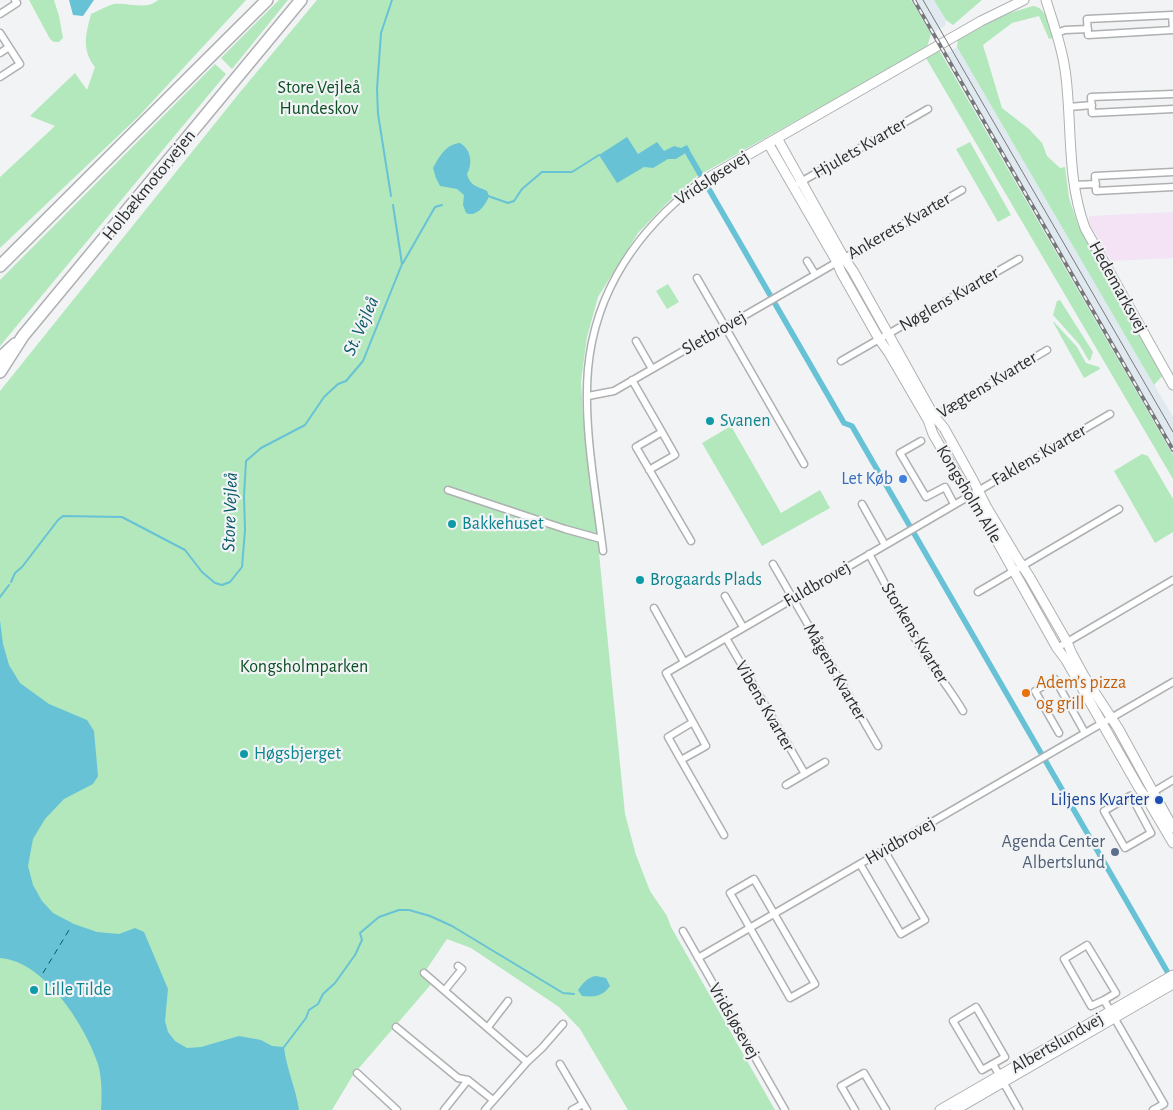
<!DOCTYPE html>
<meta charset="utf-8">
<style>
body{margin:0}
canvas{display:block;background:#f1f3f5}
</style>
<canvas width="1173" height="1110"></canvas>
<script>
const ctx = document.querySelector('canvas').getContext('2d');
ctx.lineJoin = 'round';
function paint(path, color) { ctx.fillStyle = color; ctx.fill(path, 'evenodd'); }
function trace(path, color, width, dash) { ctx.strokeStyle = color; ctx.lineWidth = width; ctx.lineCap = dash ? 'butt' : 'round'; ctx.setLineDash(dash || []); ctx.stroke(path); }
function label(font, color, halo, rows, align = 'center') {
  ctx.font = font + ' "Alegreya Sans",sans-serif'; ctx.lineWidth = 4.5; ctx.setLineDash([]); ctx.textBaseline = 'middle'; ctx.strokeStyle = halo; ctx.fillStyle = color; for (const [text, x, y, turn = 0] of rows) {
    ctx.save(); ctx.translate(x, y); ctx.rotate((+turn || 0) * Math.PI / 180); ctx.textAlign = isNaN(turn) ? turn : align; if (halo) ctx.strokeText(text, 0, 0); ctx.fillText(text, 0, 0); ctx.restore();
  }
}
paint(new Path2D(`
 M911,0H934L946,20L945,26L931,34Z
 M957,47L1173,417V455L943,55Z`), '#e1e9f0');
paint(new Path2D(`
 M1173,212V258L1111,261L1089,223V216Z`), '#f3e3f5');
paint(new Path2D(`
 M29,0H54L59,16L63,38L59,42H54L50,39Z
 M158,0H246L139,116L0,248V177L55,126L30,116L75,73L87,90L95,67C81,49 86,34 91,14C98,11 106,6 114,4C128,2 146,11 158,0Z
 M279,0H288L232,69L221,58Z
 M317,0H911L931,34L927,47L696,177L666,204L638,233L598,297L587,337L581,381L583,419L599,553L625,814L636,855L650,891L667,916L671,927L775,1110H628L580,1029L559,1007L471,948L447,939L426,970L433,982L353,1075L332,1110H0V391L241,91Z
 M934,0H982L953,25L946,20Z
 M1033,6C1047,7 1049,27 1054,38L1049,39L1039,16L1012,23L983,45L1002,108L1029,129L1042,143L1047,156L1060,168L1065,167L1069,198L1078,225L1164,374L1154,385L957,47L958,39L1006,14Z
 M939,50L1173,455V479L926,58Z
 M215,64L226,74L0,346V280Z
 M970,142L1011,215L998,222L956,149Z
 M668,284L679,302L667,309L656,291Z
 M1060,300L1093,352L1090,361L1088,359L1079,344L1053,315L1057,301Z
 M1053,322H1054L1077,347L1086,363L1099,367L1100,369L1084,378Z
 M731,426L781,513L820,490L830,508L762,546L702,443Z
 M1142,454L1148,456L1173,499V532L1155,543L1114,471Z`), '#b2e8bc');
paint(new Path2D(`
 M69,0H94L83,16L73,15Z
 M627,137L638,154L657,142L664,151L674,146L681,148L687,145L690,150L676,159H668L653,168L644,167L617,183L599,155Z
 M460,143C471,149 473,164 467,174C470,186 477,186 487,191L489,196C486,205 476,218 466,213L463,205L464,195L457,189L440,186L436,178L433,168C439,157 446,144 460,143Z
 M0,620L3,644L9,665L20,683L49,704L87,720L94,731L98,776L93,784L64,799L45,819L33,839L28,866L33,885L42,901L53,913L74,924L97,932L119,934L135,928L144,932L168,989L165,1021L168,1032L175,1041L187,1048L201,1047L239,1036L261,1040L272,1046L284,1047C286,1068 296,1088 299,1110H101C102,1096 102,1078 98,1064C85,1025 44,961 0,958Z
 M596,976L606,978L610,986C602,997 595,997 582,996L578,990C583,983 588,977 596,976Z`), '#68c2d6');
trace(new Path2D(`
 M391,196L378,114L377,89L381,33L392,0
 M488,196L508,203L514,201L522,189L542,172H572L599,155
 M403,263L435,207L442,205
 M11,582L15,573L22,567L58,520L63,516L122,517L185,550L202,572L215,583L222,585L230,582L242,567L245,530L244,496L246,461L261,448L305,425L324,397L338,384L346,381L363,361L402,264L393,205
 M0,597L9,585
 M284,1047L306,1018L309,1010L318,1004L323,994L335,983L355,955L362,940L360,933L379,917L399,910H409L430,916L452,926L563,993L574,994`), '#68c2d6', 2);
trace(new Path2D(`
 M688,153L844,423L852,426L1171,978`), '#68c2d6', 5.5);
trace(new Path2D(`
 M43,973L69,930`), '#095967', 1, [6, 5]);
const street = new Path2D(`
 M0,14L17,3L15,0
 M1172,15L1173,30L1088,35L1087,19Z
 M0,33L20,64L0,77
 M1057,33L1065,30L1088,29
 M0,53L9,47
 M1173,94L1091,97L1092,113L1173,109
 M1069,107L1092,105
 M1173,172L1095,176L1096,191L1173,187
 M799,183L928,109
 M1074,185L1096,184
 M807,261L815,274
 M697,278L804,464
 M636,341L652,369
 M841,361L1019,259
 M632,380L662,432L636,447L691,541
 M588,396L614,391L962,190
 M932,418L1047,350
 M921,441L900,453L926,497L945,487L954,504
 M649,470L675,455L662,432
 M448,490L565,529L601,539
 M862,504L885,545
 M603,551C596,493 583,427 588,369C595,291 638,229 699,183
 M869,554C889,590 908,631 931,664C942,680 953,694 963,711
 M773,564L878,746
 M978,592L1119,509
 M725,596L743,627
 M654,608L684,662
 M726,638L805,774
 M1057,648L1173,580
 M1059,733L1035,691L1055,679L1085,733
 M681,760L668,737L693,722
 M786,785L825,762
 M1135,803L1151,833L1125,848L1104,811L1130,796L1135,803L1173,780
 M724,835L681,760L706,746L666,673L1110,414
 M860,864L901,934L925,920L884,850
 M754,879L815,984L790,998L730,893Z
 M683,931L785,1110
 M698,958L1173,682
 M424,973L527,1062L542,1048L563,1024
 M445,990L462,969L458,966
 M1104,1000L1091,1006L1064,959L1087,945L1116,993L1104,1000L1164,1104L1153,1110
 M976,1007L1005,1057L982,1070L953,1021Z
 M396,1027L458,1078L468,1080L493,1100
 M488,1027L508,1001
 M560,1064L587,1110
 M993,1064L1019,1110
 M357,1073L397,1110
 M444,1110L468,1080
 M485,1110L527,1062
 M572,1110L583,1104
 M855,1110L841,1086L864,1073L886,1110`);
const secondary = new Path2D(`
 M1046,0C1054,26 1063,50 1066,77C1072,128 1067,180 1085,228L1173,385
 M777,138L844,258L853,271L934,416L944,428L973,480L986,506L1017,558L1029,576L1067,642L1072,654L1084,676L1118,728L1173,828
 M768,143L837,262L841,272L879,339L889,353L928,420L933,434L969,496L979,509L1057,648L1066,660L1139,788L1150,804L1173,843
 M699,183L981,21L1024,0
 M940,1110L1173,975
 M955,1110L1173,984`);
const highway = new Path2D(`
 M0,266L267,0
 M0,358L15,344
 M0,372L23,336L301,0`);
trace(street, '#aeb0b1', 9);
trace(secondary, '#aeb0b1', 11);
trace(highway, '#aeb0b1', 14);
trace(street, '#fff', 6);
trace(secondary, '#fff', 9);
trace(highway, '#fff', 11);
trace(new Path2D(`
 M923,0L1173,432`), '#777879', 1);
const rail = new Path2D(`
 M914,0L1173,450`);
trace(rail, '#777879', 4);
trace(rail, '#f1f3f5', 2, [5.5]);
for (const [x, y, r, color] of [
 [710,421,5,"#0f9aa8"],
 [903,479,5,"#3f7fe0"],
 [452,524,5,"#0f9aa8"],
 [640,580,5,"#0f9aa8"],
 [1026,693,5,"#e8710a"],
 [244,754,5,"#0f9aa8"],
 [1159,800,5,"#1a4fb4"],
 [1115,852,5,"#5c6f8a"],
 [34,990,5,"#0f9aa8"]
]) { const dot = new Path2D(); dot.arc(x, y, r, 0, 2 * Math.PI); ctx.fillStyle = color; ctx.fill(dot); trace(dot, '#f1f3f5', 2); }
label('18px', '#0b4e23', '#f1f3f5', [
 ["Store Vejleå",319,88],
 ["Hundeskov",319,109],
 ["Kongsholmparken",304,667]
]);
label('18px', '#2c2d2d', '#f1f3f5', [
 ["Hjulets Kvarter",860,148,-30],
 ["Vridsløsevej",712,178,-33],
 ["Holbækmotorvejen",149,185,-51],
 ["Ankerets Kvarter",899,226,-30],
 ["Hedemarksvej",1118,287,61],
 ["Nøglens Kvarter",949,299,-30],
 ["Sletbrovej",714,333,-30],
 ["Vægtens Kvarter",987,385,-31],
 ["Faklens Kvarter",1039,455,-30],
 ["Kongsholm Alle",969,494,59],
 ["Fuldbrovej",817,584,-30],
 ["Storkens Kvarter",915,633,59],
 ["Mågens Kvarter",835,672,60],
 ["Vibens Kvarter",765,706,60],
 ["Hvidbrovej",900,841,-30],
 ["Vridsløsevej",734,1021,60],
 ["Albertslundvej",1057,1043,-30]
]);
label('18px', '#0d838f', '#f1f3f5', [
 ["Svanen",720,421],
 ["Bakkehuset",462,524],
 ["Brogaards Plads",650,580],
 ["Høgsbjerget",254,754],
 ["Lille Tilde",44,990]
], 'left');
label('18px', '#366cbe', '#f1f3f5', [
 ["Let Køb",893,479]
], 'right');
label('18px', '#c56008', '#f1f3f5', [
 ["Adem’s pizza",1036,683],
 ["og grill",1036,704]
], 'left');
label('18px', '#164399', '#f1f3f5', [
 ["Liljens Kvarter",1149,800]
], 'right');
label('18px', '#4e5e75', '#f1f3f5', [
 ["Agenda Center",1105,842],
 ["Albertslund",1105,863]
], 'right');
label('italic 19px', '#095967', '#f1f3f5', [
 ["St. Vejleå",361,326,-66],
 ["Store Vejleå",230,512,-88]
]);
</script>
